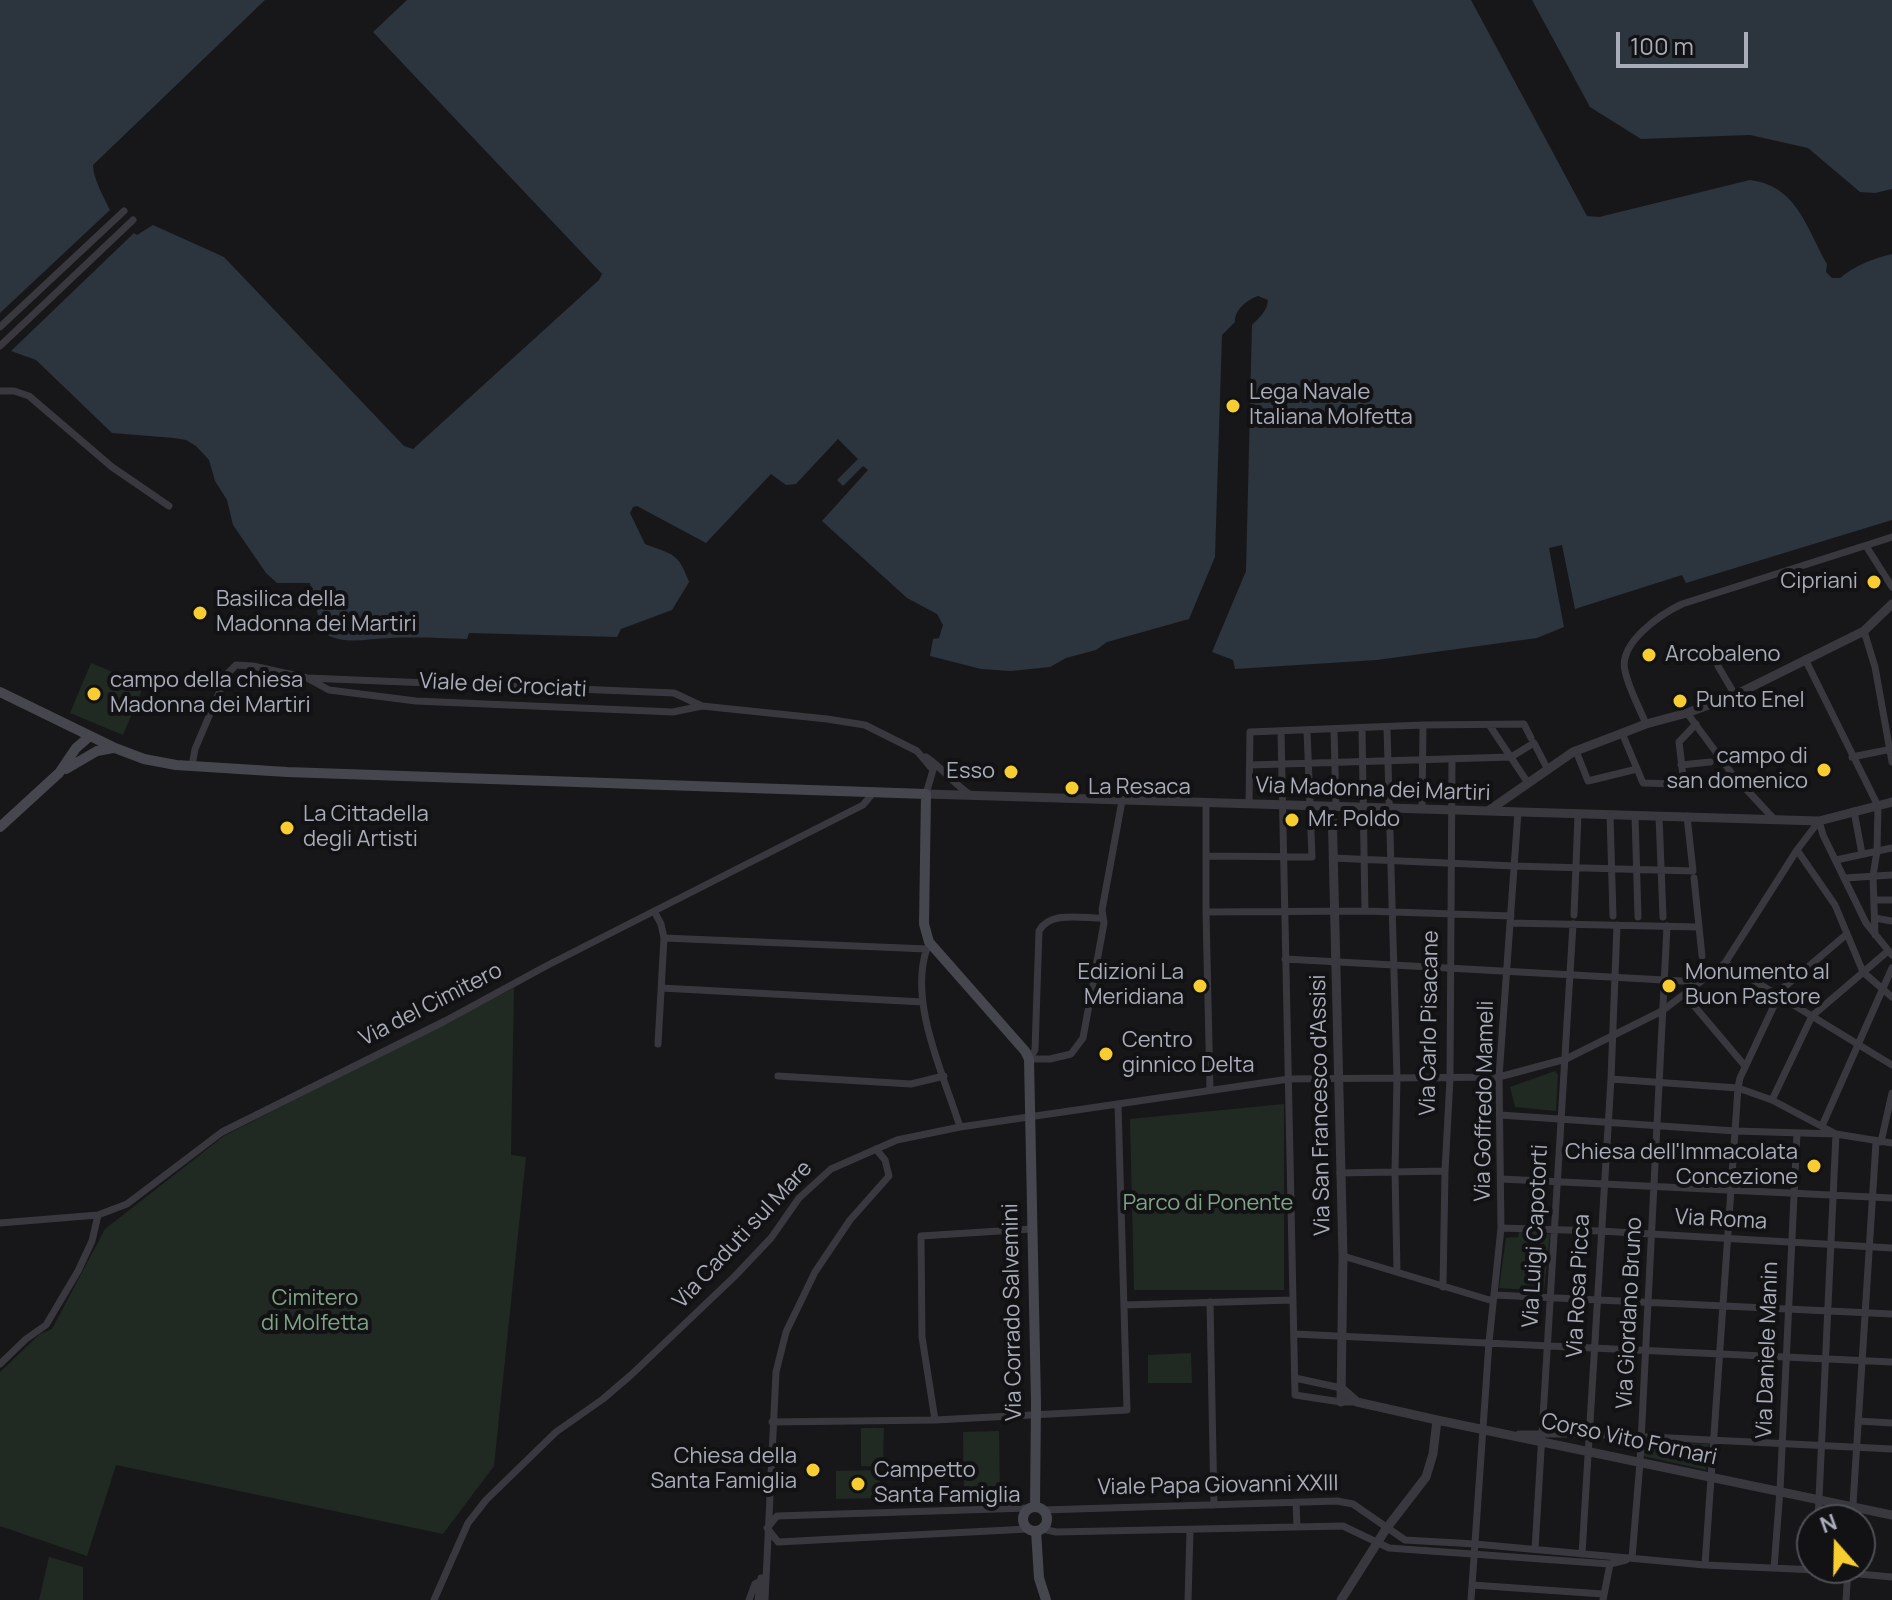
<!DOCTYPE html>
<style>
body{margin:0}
#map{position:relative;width:1892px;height:1600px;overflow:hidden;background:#171719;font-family:Manrope,sans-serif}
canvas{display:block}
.north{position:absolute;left:1796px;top:1504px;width:80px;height:80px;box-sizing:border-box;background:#121214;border:2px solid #4e5056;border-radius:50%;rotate:340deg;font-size:22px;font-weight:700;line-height:32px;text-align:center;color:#a9acb9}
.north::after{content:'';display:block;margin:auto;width:28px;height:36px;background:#f7cd31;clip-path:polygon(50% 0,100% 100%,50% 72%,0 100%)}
.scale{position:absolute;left:1616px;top:32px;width:132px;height:36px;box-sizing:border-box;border:4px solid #a9acb9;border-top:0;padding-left:10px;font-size:24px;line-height:28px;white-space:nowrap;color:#a9acb9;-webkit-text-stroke:6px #121214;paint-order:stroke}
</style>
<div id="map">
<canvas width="1892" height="1600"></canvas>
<div class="north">N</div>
<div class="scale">100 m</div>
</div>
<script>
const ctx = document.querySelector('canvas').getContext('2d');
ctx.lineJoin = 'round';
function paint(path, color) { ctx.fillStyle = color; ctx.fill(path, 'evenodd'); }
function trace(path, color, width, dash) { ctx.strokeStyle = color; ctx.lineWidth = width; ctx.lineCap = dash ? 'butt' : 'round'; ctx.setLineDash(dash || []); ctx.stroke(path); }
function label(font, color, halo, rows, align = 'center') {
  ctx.font = font + ' Manrope,sans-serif'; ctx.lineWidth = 8; ctx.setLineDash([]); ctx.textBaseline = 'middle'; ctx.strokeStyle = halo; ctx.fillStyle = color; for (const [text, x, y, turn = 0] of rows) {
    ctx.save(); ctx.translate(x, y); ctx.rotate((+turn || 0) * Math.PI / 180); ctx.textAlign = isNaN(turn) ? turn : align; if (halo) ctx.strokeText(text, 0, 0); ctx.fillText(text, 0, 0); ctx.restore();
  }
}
paint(new Path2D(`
 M91,663L144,685L123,735L70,713Z
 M514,988L511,1155L526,1157L494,1466L443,1534L116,1465L87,1556L0,1526V1372L40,1334L52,1329L105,1229L224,1136Z
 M1555,1071L1558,1075L1556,1111L1515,1107L1510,1087Z
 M1284,1104V1290H1134L1130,1119Z
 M1519,1232L1550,1234L1544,1291L1499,1288L1506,1238L1518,1237Z
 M1191,1353L1192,1383H1148V1355Z
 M861,1428H884L883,1467L861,1466Z
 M999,1431L1000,1490L964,1492L963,1432Z
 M1644,1442L1709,1444L1706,1470L1643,1456Z
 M880,1470V1498L836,1499V1471Z
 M49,1557L83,1567V1600H39Z`), '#212923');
paint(new Path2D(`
 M0,0H265L93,165C93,178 104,198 110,210L0,313Z
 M407,0H1471L1587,216L1599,217L1750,180C1797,186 1806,227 1827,264L1826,272L1832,278H1840C1854,266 1874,258 1892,254V520L1686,583L1682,575L1575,609L1562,545L1549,548L1564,627L1537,638L1377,660L1235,669L1233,660L1212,652L1246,571L1252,325C1261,316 1267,311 1268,300L1258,296C1248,299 1234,310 1235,322L1222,335L1215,557L1189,619L1107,642L1096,650L1066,658L1050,667L1011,671L981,669L930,656L933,639L939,638L943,625L937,614L907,598L822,521L868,470L863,466L843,486L837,480L858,459L838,439L796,484L786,485L771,474L706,543L637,506L633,507L630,513L645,544C673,555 678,552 689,582L672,610L621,629L617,637L469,633L467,639C442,638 416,637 390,638C368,638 341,647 322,631L310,583H277L266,573L233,525L227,500L215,481L209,460L196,446L186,440L174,438L112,433L36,360L11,351L134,233L137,235L153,225L224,257L404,446L413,449L599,280L602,274L373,32Z
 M1532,0H1892V189L1875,193L1860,192L1808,148L1750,135L1641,139L1590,107Z`), '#2c343e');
trace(new Path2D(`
 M0,327L124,211
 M0,346L133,220
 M0,391H14L29,396L112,467L169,506
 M1866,546L1892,587
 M1864,631L1875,667L1892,762
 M1805,659L1878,806L1877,851L1873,876L1875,935
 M1718,666L1735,695
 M307,678L329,690L416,701L673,712L702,706L827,719L865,725L917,751L933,770L926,794
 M1687,713L1733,775L1773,818
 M1646,724C1639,707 1629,689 1625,671C1618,643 1661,614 1682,604L1892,537
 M1696,724L1679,742L1684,784L1727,786
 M1490,726L1528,783
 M1362,728L1365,911
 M1387,728L1397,1078L1395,1171L1397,1272
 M1334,730L1336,807
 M1281,731L1295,1395L1341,1402H1356
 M1622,733L1643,783L1676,784
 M1576,751L1588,781L1637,769
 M926,757C943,768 953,784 971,795
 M1852,757L1892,749
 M1250,765L1511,757L1534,743L1547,768
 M1681,765L1710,762
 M192,766L195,749L227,674L236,665L253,666L307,678L674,693L702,706
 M1206,803V912L1210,1090
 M1249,804L1250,732L1423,725L1524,724L1531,738
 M1422,809L1423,725
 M1854,811L1862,854
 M1610,815L1613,916
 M1635,815L1638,917
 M1659,816L1663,917
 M1819,821L1823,835L1866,923L1892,955
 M1797,850L1835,905L1863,972L1892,997
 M1207,856L1312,857L1307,730
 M1333,858L1514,866L1693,871L1687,816
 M1836,860L1892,848
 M1694,878L1702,956
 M1845,878L1892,875
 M1875,900H1892
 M654,911L661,924L664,938L658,1044
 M1206,912L1365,911L1511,916
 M1574,915L1578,815
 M1101,918C1081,918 1049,911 1039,931L1035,1050L1029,1059H1050L1071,1054L1083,1038L1104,923L1102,910L1122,801
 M1875,918L1892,921
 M1510,923L1699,927
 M664,938L927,949
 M927,948C908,1003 944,1075 960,1127
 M1285,959L1700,982
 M1725,963L1892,1065
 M661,988L923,1002
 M1776,994L1847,934
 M1685,995L1745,1066
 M778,1076L911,1084L944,1076
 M1611,1079L1738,1088L1772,1100L1836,1134L1818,1520
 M1772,1100L1812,1016L1888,951
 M1500,1115L1735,1131L1836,1134L1892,1143
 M1822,1126L1892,968
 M1881,1142L1892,1093
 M1340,1173L1445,1171
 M1501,1179L1892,1198
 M0,1223L98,1215L127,1204L222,1132L445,1021L548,965L863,805L873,793
 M1501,1228L1600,1231L1892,1248
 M1343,1256L1493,1301
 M1443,1287L1445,1171L1450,1079L1452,760
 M1494,1295L1892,1314
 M1210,1302L1214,1505
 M1124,1305L1292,1300
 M1294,1334L1892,1362
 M0,1364L26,1339L46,1325L78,1271L92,1241L98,1215
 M1295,1378L1341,1388
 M935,1420L922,1337L921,1236L1031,1229
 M1858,1421L1892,1423
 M772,1422L935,1420L1127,1410L1118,1104
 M1519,1434H1589L1892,1449
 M1296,1502L1297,1527
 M1043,1510L1337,1501L1353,1504L1405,1540L1475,1544L1705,1565L1816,1570L1892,1577
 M1852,1520L1876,1142
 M768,1527L777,1516L1028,1508
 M767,1528L778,1542L1028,1529
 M1043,1529L1056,1532L1343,1526L1389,1548L1610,1564L1626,1560
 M1535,1549L1573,924
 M1582,1554L1611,1079L1617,925
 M1632,1558L1640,1462L1667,926
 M1705,1565L1738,1088L1740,1078L1779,995
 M1774,1568L1780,1490L1797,1133
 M1472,1585L1603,1594
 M434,1600L468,1523L486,1500L556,1432L603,1399L631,1375L735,1276L771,1238L799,1198L831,1169L897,1140L960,1127L1289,1079L1499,1077L1566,1059L1662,1011L1725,963L1797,850L1819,821
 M749,1600L755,1584L761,1581
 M758,1600L761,1578
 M765,1600L776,1372L786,1332L815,1272L850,1220L889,1176L885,1160L876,1149
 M1188,1600L1190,1531
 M1471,1600L1489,1342L1501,1228L1499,1077L1518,812
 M1603,1600L1610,1564
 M1846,1600L1848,1570`), '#38383e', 7);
trace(new Path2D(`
 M926,794L1819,821L1892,802
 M1332,806L1343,1256L1341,1402
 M1488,811L1573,752L1646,724L1687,713L1735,695L1864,631L1892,604
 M1341,1388L1357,1402L1437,1420L1892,1515
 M1341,1600L1386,1529L1426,1477L1433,1454L1437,1420`), '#38383e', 9);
trace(new Path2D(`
 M0,692L115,748L144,759L176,765L287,772L926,794L924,924L929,942L1025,1051L1029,1059L1036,1404L1035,1507
 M66,769L97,751L113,748
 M0,827L59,773L76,748L90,736
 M1023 1519a12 12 0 1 1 24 0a12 12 0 1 1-24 0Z
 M1036,1531L1039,1578L1046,1600`), '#46474e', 10);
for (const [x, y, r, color] of [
 [1233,406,8,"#f7cd31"],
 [1874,582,8,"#f7cd31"],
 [200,613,8,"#f7cd31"],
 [1649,655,8,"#f7cd31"],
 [94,694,8,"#f7cd31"],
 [1680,701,8,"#f7cd31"],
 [1824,770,8,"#f7cd31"],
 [1011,772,8,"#f7cd31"],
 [1072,788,8,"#f7cd31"],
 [1292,820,8,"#f7cd31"],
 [287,828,8,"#f7cd31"],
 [1200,986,8,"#f7cd31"],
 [1669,986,8,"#f7cd31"],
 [1106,1054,8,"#f7cd31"],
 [1814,1166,8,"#f7cd31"],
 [813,1470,8,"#f7cd31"],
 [858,1484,8,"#f7cd31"]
]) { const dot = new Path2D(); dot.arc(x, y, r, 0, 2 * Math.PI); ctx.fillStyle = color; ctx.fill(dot); trace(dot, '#121214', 3); }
label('22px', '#a9acb9', '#121214', [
 ["Lega Navale",1249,393],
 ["Italiana Molfetta",1249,418],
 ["Cipriani",1858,582,"right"],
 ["Basilica della",216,600],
 ["Madonna dei Martiri",216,625],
 ["Arcobaleno",1665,655],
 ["campo della chiesa",110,681],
 ["Madonna dei Martiri",110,706],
 ["Punto Enel",1696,701],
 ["campo di",1808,757,"right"],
 ["san domenico",1808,782,"right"],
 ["Esso",995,772,"right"],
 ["La Resaca",1088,788],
 ["La Cittadella",303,815],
 ["degli Artisti",303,840],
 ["Mr. Poldo",1308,820],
 ["Edizioni La",1184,973,"right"],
 ["Meridiana",1184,998,"right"],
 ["Monumento al",1685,973],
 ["Buon Pastore",1685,998],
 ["Centro",1122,1041],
 ["ginnico Delta",1122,1066],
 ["Chiesa dell'Immacolata",1798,1153,"right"],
 ["Concezione",1798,1178,"right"],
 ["Chiesa della",797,1457,"right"],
 ["Santa Famiglia",797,1482,"right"],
 ["Campetto",874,1471],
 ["Santa Famiglia",874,1496]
], 'left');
label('22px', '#a9acb9', '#121214', [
 ["Viale dei Crociati",503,686,3],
 ["Via Madonna dei Martiri",1373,790,2],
 ["Via del Cimitero",431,1005,-27],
 ["Via Carlo Pisacane",1430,1023,-89],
 ["Via Goffredo Mameli",1485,1101,-89],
 ["Via San Francesco d'Assisi",1321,1105,-91],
 ["Via Roma",1721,1220,3],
 ["Via Caduti sul Mare",743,1235,-47],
 ["Via Luigi Capotorti",1536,1236,-87],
 ["Via Rosa Picca",1579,1286,-87],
 ["Via Corrado Salvemini",1013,1312,-91],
 ["Via Giordano Bruno",1630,1313,-87],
 ["Via Daniele Manin",1768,1350,-88],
 ["Corso Vito Fornari",1629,1440,12],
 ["Viale Papa Giovanni XXIII",1218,1486,-1]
]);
label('22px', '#7fa586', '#121214', [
 ["Parco di Ponente",1208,1204],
 ["Cimitero",315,1299],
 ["di Molfetta",315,1324]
]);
</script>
